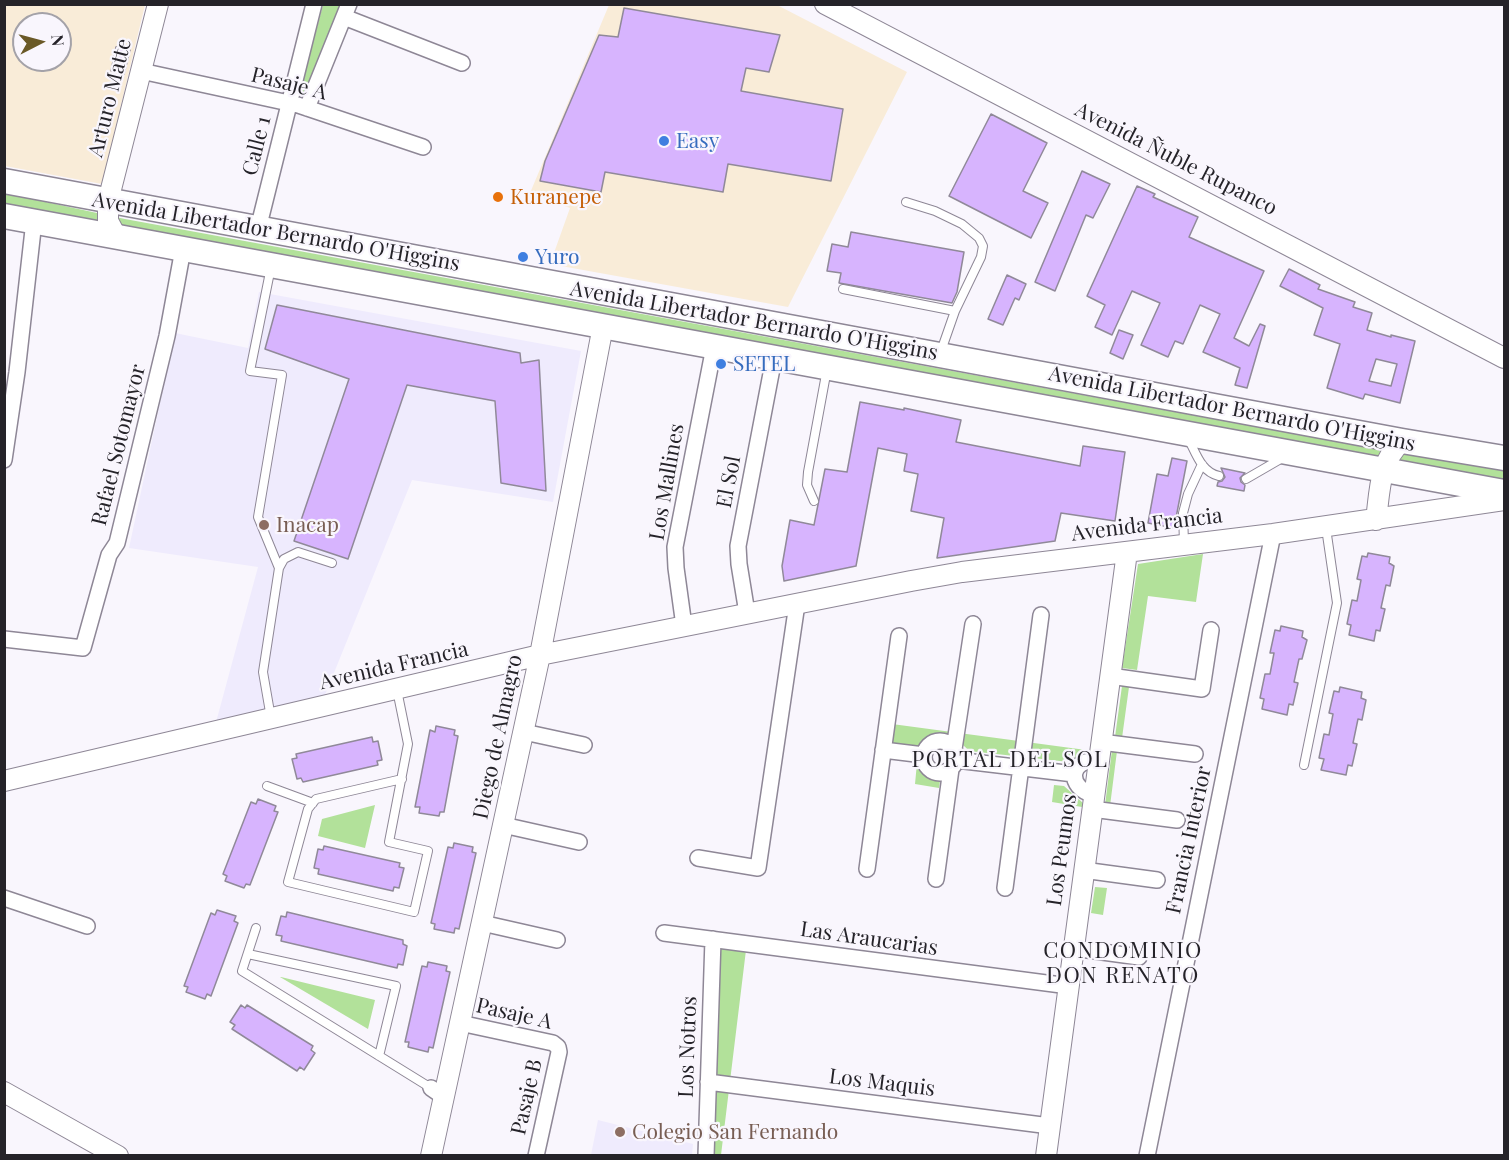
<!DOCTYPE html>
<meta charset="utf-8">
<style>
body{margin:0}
#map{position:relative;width:1509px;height:1160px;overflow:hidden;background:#f9f6fd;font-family:"Playfair Display",serif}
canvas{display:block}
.frame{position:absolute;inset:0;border:6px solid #252329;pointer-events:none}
.north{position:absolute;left:12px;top:12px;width:60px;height:60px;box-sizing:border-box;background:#f9f6fd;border:2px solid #a4a2a8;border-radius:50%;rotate:84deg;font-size:16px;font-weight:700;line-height:24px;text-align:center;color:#252329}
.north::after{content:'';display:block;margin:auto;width:21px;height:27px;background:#6a5927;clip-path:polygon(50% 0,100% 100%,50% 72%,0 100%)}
</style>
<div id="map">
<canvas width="1509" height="1160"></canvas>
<div class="frame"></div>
<div class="north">N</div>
</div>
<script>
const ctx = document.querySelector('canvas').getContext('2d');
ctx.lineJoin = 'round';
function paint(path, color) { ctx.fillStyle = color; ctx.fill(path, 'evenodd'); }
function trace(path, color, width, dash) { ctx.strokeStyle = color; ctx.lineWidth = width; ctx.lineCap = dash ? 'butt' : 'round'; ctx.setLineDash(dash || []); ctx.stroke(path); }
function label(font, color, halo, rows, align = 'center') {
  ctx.font = font + ' "Playfair Display",serif'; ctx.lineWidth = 4.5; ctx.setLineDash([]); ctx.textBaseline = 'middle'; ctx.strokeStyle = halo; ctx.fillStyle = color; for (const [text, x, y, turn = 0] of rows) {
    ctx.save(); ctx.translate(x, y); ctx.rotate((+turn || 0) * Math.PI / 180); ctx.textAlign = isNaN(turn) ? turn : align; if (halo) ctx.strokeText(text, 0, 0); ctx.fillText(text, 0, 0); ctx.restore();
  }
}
paint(new Path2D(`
 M4,5H145L102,184L5,166ZM24,24H60V60H24Z
 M609,5H777L907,72L788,307L550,264L570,208L530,193Z`), '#f9ecd8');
paint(new Path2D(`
 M259,292L581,351L553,502L412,480L323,700L215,726L258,567L129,548L175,333L248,348Z
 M598,1120L693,1144L692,1155H591Z`), '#efebfd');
paint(new Path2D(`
 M323,5H345L308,98L299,95Z
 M4,193L125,219L1393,452L1504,469V483L5,208Z
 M1203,554L1196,602L1148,596L1137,670L1122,668L1138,564Z
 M1122,686L1129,687L1122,738L1115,737Z
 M892,724L1086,750L1085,754L1069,762L969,751C959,739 949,737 935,735L917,749L890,746Z
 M1112,750L1117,751L1110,806L1105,805Z
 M917,763L920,764L928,776L940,781L939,788L915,784Z
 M1054,785L1064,786L1083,803L1082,807L1052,802Z
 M375,805L365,848L318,836L322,819Z
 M1095,887L1107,888L1103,915L1091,913Z
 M718,947L746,950L721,1155L712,1156Z
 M281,977L375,1000L368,1029L280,977Z`), '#b2e19a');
const building = new Path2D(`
 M624,8L780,35L769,72L746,68L741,91L843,109L831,181L728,164L723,192L605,172L601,192L540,181L545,161L599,35L618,37Z
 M116,47L130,50L124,74L111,71Z
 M991,114L1047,143L1023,191L1048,203L1031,238L949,196Z
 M1082,171L1110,184L1093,218L1086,215L1055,291L1035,282Z
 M1137,186L1155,194L1153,197L1198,217L1189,237L1264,271L1234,338L1249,346L1260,324L1265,326L1247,388L1235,385L1240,368L1203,352L1220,314L1200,305L1183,344L1175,341L1168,357L1141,345L1160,303L1132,291L1112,335L1095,327L1105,305L1087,296Z
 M851,232L964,252L957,292L952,303L839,283L841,273L827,271L832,244L848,247Z
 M1289,269L1320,285L1318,289L1355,302L1353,307L1372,313L1367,330L1391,337V335L1415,341L1400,403L1365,394L1363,399L1327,388L1340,344L1314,335L1323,308L1280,286ZM1376,359L1397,364L1391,386L1369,381Z
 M1007,275L1026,284L1019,300L1015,298L1003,325L988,319Z
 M277,305L520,353L521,363L539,360L546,491L501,483L495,401L407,385L348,559L294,541L349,379L265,349Z
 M1119,330L1133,335L1123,359L1110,353Z
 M860,402L904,410V408L961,420L956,442L1080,466L1083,446L1125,452L1115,521L1061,513L1055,541L937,558L944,518L911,511L918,474L904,471L907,454L878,448L856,566L784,581L782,566L790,520L814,525L825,469L847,472Z
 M1172,458L1187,461L1174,528L1148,523L1157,474L1168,476Z
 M1221,468L1245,473L1240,478L1241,482L1245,485L1244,491L1217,486L1218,482L1222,481L1225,477Z
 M1368,553L1390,557L1389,563L1394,566L1390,586L1386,585L1381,608L1385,609L1380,631L1376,630L1374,641L1349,635L1351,625L1347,624L1352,600L1357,601L1361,580L1357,579L1362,556L1367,557Z
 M1281,626L1303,631L1302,637L1307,640L1302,659H1299L1294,682L1298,683L1293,705L1289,704L1287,715L1262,709L1264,699L1260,698L1265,674H1270L1274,653H1270L1275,630L1280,631Z
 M1340,687L1362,692L1361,698L1366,700L1362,720L1358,719L1353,743L1357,744L1352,766L1348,765L1346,775L1321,770L1324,759L1319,758L1324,734L1329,735L1333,714L1329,713L1334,691L1339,692Z
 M436,726L455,730L454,735L458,736L444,812H440L439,816L419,813L420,807H415L430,730L435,732Z
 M372,737L373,742L378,741L382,760L377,761L378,765L303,782L301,778L297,779L292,759L297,758L296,754Z
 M258,799L276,806L274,811L278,812L250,885L246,884L244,888L225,881L227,876L223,874L251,802L256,804Z
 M454,843L473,847L472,852L476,853L459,929L455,928L454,933L434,929L435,924L431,923L448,847L453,848Z
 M324,846L400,863L399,867L404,868L399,888L394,887L393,891L318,874L319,869L314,868L318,849L323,850Z
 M217,910L236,916L234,921L238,923L211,996L207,994L205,999L186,992L188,987L184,986L211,913L215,915Z
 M287,912L403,940V944L407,946L403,965L398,964L397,968L281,941L282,936L276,935L281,916L286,917Z
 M428,962L447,966L446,971L450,972L433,1048L429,1047L428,1052L408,1047L409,1042H405L422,966L427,967Z
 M241,1005L245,1008L247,1005L313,1046L311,1050L315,1053L304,1070L300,1067L297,1071L232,1029L235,1025L230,1022Z`);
paint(building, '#d7b4fe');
trace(building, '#908999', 1.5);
const service = new Path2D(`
 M906,202L935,211L962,224L979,238L983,246L981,257L955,311L941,351
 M843,289L955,311
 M1188,438C1196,453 1201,472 1219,476
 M1246,479L1284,457
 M814,501L807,485L808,472L827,369
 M1184,543L1183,513L1188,494L1202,464
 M279,568L284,559L298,552L332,563
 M397,690L408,744L389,842L428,851L414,912L288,882L308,809L316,799L402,779
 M271,718L263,672L279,568L258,517L282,375L250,371L271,267
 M1304,765L1337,603L1326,528
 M267,786L313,803
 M256,928L242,971L431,1088
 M248,954L396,986L379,1056`);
const minor = new Path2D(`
 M344,17L462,63
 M141,71L298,105L423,147
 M307,108L349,4
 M258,229L314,4
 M4,460L17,372L34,221
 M747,613L739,564L738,546L774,358
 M684,626L676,568L675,547L714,347
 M4,639L83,648L109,555L117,543L167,336L183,249
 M1110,676L1202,689L1211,630
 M524,732L584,745
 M924 757a16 16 0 1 1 32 0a16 16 0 1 1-32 0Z
 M1101,742L1195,754
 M954,749L973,624
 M883,750L924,755
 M956,760L1074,774
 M1094,795C1065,788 1070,756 1098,762
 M1092,809L1177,820
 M503,825L579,842
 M698,858L758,868L797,604
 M867,869L899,636
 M1083,870L1157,880
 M936,879L951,769
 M1005,888L1041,615
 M4,898L87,926
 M482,923L557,940
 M664,933L1069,986
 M1073,948L1139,957
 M460,1023L553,1043L558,1047L559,1052L536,1156
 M708,1082L1050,1126
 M431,1088L444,1097
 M706,1156L713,939
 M1147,1156L1273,534`);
const tertiary = new Path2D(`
 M825,4L1504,358
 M116,236L108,221V201L158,4
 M1376,520C1380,490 1379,462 1402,441
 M4,781L540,655L911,581L962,572L1273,534L1504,500
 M4,1092L118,1156
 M431,1156L540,655L603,326
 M1046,1156L1127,552`);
const primary = new Path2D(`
 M4,181L1402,441L1504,458
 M4,216L1504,492`);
trace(service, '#8e8796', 10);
trace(minor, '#8e8796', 18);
trace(tertiary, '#8e8796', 22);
trace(primary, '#8e8796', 27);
trace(service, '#fff', 8);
trace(minor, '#fff', 15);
trace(tertiary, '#fff', 20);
trace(primary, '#fff', 24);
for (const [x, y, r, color] of [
 [664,141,6,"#3f7fe0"],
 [498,197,6,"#e8710a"],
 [523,257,6,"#3f7fe0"],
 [721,364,6,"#3f7fe0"],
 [264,525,6,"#8d6e63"],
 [620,1132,6,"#8d6e63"]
]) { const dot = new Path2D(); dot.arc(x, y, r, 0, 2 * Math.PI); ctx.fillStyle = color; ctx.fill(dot); trace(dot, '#f9f6fd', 2); }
label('21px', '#252329', '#f9f6fd', [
 ["Pasaje A",289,84,14],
 ["Arturo Matte",110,98,-76],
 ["Calle 1",257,146,-76],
 ["Avenida Ñuble Rupanco",1176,159,27],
 ["Avenida Libertador Bernardo O'Higgins",276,232,10],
 ["Avenida Libertador Bernardo O'Higgins",754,321,10],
 ["Avenida Libertador Bernardo O'Higgins",1232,409,11],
 ["Rafael Sotomayor",119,445,-76],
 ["Los Mallines",667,482,-80],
 ["El Sol",729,482,-79],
 ["Avenida Francia",1147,525,-7],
 ["Avenida Francia",394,666,-13],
 ["Diego de Almagro",498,737,-78],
 ["Francia Interior",1189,840,-78],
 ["Los Peumos",1062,850,-82],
 ["Las Araucarias",869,939,8],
 ["Pasaje A",514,1014,13],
 ["Los Notros",688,1047,-88],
 ["Los Maquis",882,1083,7],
 ["Pasaje B",527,1097,-77]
]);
label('21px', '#366cbe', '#f9f6fd', [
 ["Easy",676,141],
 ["Yuro",535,257],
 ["SETEL",733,364]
], 'left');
label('21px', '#c56008', '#f9f6fd', [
 ["Kuranepe",510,197]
], 'left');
label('21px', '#785e54', '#f9f6fd', [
 ["Inacap",276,525],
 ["Colegio San Fernando",632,1132]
], 'left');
ctx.letterSpacing = '1.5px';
label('22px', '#252329', '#f9f6fd', [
 ["PORTAL DEL SOL",1010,760],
 ["CONDOMINIO",1123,951],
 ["DON RENATO",1123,976]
]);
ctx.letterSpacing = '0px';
</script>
